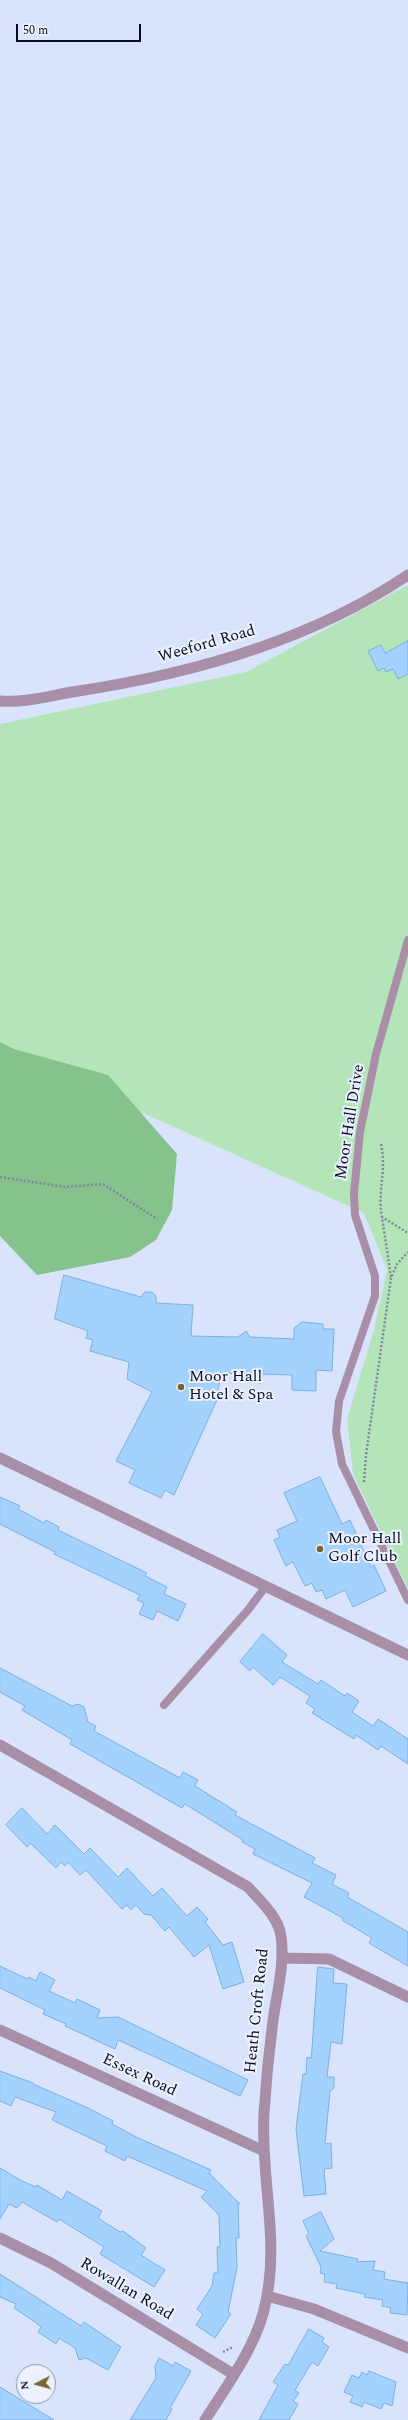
<!DOCTYPE html>
<style>
body{margin:0}
#map{position:relative;width:408px;height:2420px;overflow:hidden;background:#d9e4fc;font-family:Spectral,serif}
canvas{display:block}
.north{position:absolute;left:16px;top:2364px;width:40px;height:40px;box-sizing:border-box;background:#ecf1fd;border:1px solid #9096a5;border-radius:50%;rotate:264deg;font-size:11px;font-weight:700;line-height:16px;text-align:center;color:#060d21}
.north::after{content:'';display:block;margin:auto;width:14px;height:18px;background:#786433;clip-path:polygon(50% 0,100% 100%,50% 72%,0 100%)}
.scale{position:absolute;left:16px;top:24px;width:125px;height:18px;box-sizing:border-box;border:2px solid #060d21;border-top:0;padding-left:5px;font-size:12px;line-height:14px;white-space:nowrap;color:#060d21;-webkit-text-stroke:3px #ecf1fd;paint-order:stroke}
</style>
<div id="map">
<canvas width="408" height="2420"></canvas>
<div class="north">N</div>
<div class="scale">50 m</div>
</div>
<script>
const ctx = document.querySelector('canvas').getContext('2d');
ctx.lineJoin = 'round';
function paint(path, color) { ctx.fillStyle = color; ctx.fill(path, 'evenodd'); }
function trace(path, color, width, dash) { ctx.strokeStyle = color; ctx.lineWidth = width; ctx.lineCap = dash ? 'butt' : 'round'; ctx.setLineDash(dash || []); ctx.stroke(path); }
function label(font, color, halo, rows, align = 'center') {
  ctx.font = font + ' Spectral,serif'; ctx.lineWidth = 4; ctx.setLineDash([]); ctx.textBaseline = 'middle'; ctx.strokeStyle = halo; ctx.fillStyle = color; for (const [text, x, y, turn = 0] of rows) {
    ctx.save(); ctx.translate(x, y); ctx.rotate((+turn || 0) * Math.PI / 180); ctx.textAlign = isNaN(turn) ? turn : align; if (halo) ctx.strokeText(text, 0, 0); ctx.fillText(text, 0, 0); ctx.restore();
  }
}
paint(new Path2D(`
 M408,585V1589L353,1474L347,1419L374,1330L387,1270L364,1213L108,1097L0,1051V724L246,672Z`), '#b4e5b9');
paint(new Path2D(`
 M0,1042L14,1049L108,1075L177,1154L172,1210L156,1240L130,1257L37,1275L0,1236Z`), '#86c28c');
const building = new Path2D(`
 M408,641V674L398,679L393,669L386,672L384,668L378,671L368,651L381,645L385,653Z
 M64,1275L141,1297L145,1292H152L156,1296V1303L193,1305L191,1336L238,1337L246,1331L250,1337L294,1339V1328L302,1322L323,1324V1329H334L332,1371L316,1370V1391L292,1390V1375L262,1374V1383L249,1382L248,1373L221,1374L216,1402L174,1495L165,1490L161,1498L129,1483L135,1470L116,1461L152,1392L127,1379L129,1362L90,1351L93,1340L86,1338L88,1331L55,1319Z
 M320,1477L342,1524L350,1520L371,1567L374,1565L386,1591L353,1607L345,1590L326,1599L322,1590L316,1592L312,1583L305,1586L293,1562L286,1566L274,1540L280,1537L277,1530L297,1521L284,1493Z
 M0,1497L20,1506L18,1509L44,1523L46,1520L59,1527L58,1530L147,1573L145,1576L167,1587L164,1594L186,1604L178,1621L157,1611L153,1620L139,1614L144,1603L137,1600L140,1595L54,1554L55,1552L0,1524Z
 M263,1634L287,1655L282,1662L318,1684L321,1680L345,1696L347,1693L359,1701L352,1712L373,1726L378,1719L408,1739V1764L381,1746L378,1750L356,1735L354,1739L312,1713L315,1709L306,1703L310,1696L280,1677L273,1685L253,1667L250,1671L240,1662Z
 M0,1668L72,1706L78,1704L84,1707L88,1722L96,1726L94,1731L180,1778L183,1772L198,1780L195,1786L237,1812L235,1815L315,1858L312,1863L336,1875L332,1884L349,1893L347,1897L408,1932V1966L369,1943L372,1938L342,1920L343,1918L304,1897L312,1883L253,1854L255,1849L242,1842L243,1840L185,1804L182,1808L70,1744L72,1740L22,1710L25,1706L0,1692Z
 M22,1808L47,1834L55,1825L84,1854L90,1848L118,1877L127,1868L153,1896L162,1888L187,1916L197,1907L208,1919L205,1922L223,1945L232,1942L244,1982L223,1989L209,1945L194,1957L169,1927L165,1931L151,1915L144,1914L136,1905L131,1910L127,1905L122,1909L86,1870L80,1875L68,1862L65,1866L61,1862L56,1868L30,1843L27,1847L6,1825Z
 M0,1966L27,1979L29,1977L36,1981L40,1972L55,1980L49,1991L75,2003L77,1999L100,2010L97,2018L118,2017L248,2080L240,2096L118,2040L115,2049L65,2026L66,2024L43,2014L45,2010L0,1988Z
 M318,1967L334,1969L333,1983L347,1984L342,2044L331,2042L327,2077H334V2088L330,2091L325,2144L331,2143L332,2168L324,2169L326,2194L304,2196L296,2129L303,2074H306L307,2057L311,2058Z
 M0,2071L33,2083V2084L88,2108L113,2121L112,2124L136,2137L211,2170L209,2173L240,2204L238,2203L239,2238H236L237,2268L228,2312L231,2314L215,2338L196,2325L203,2314L197,2309L212,2286L214,2273H218L217,2247H220L219,2215L201,2197L207,2191L127,2156L125,2161L105,2151L107,2146L52,2120L56,2112L15,2097L11,2106L0,2101Z
 M0,2168L22,2181L36,2187L37,2185L62,2200L67,2191L102,2211L98,2218L120,2232L123,2231L146,2248L141,2255L165,2270L154,2287L100,2254L104,2247L59,2219L57,2222L22,2202L17,2208L9,2204L0,2219Z
 M321,2212L334,2239L320,2251L358,2259L357,2262L375,2261L373,2270L385,2272L384,2279L408,2283L407,2315L390,2313L391,2308L382,2306L383,2300L364,2297L365,2294L336,2288L337,2284L324,2282L325,2274L320,2273L321,2267L306,2236L309,2234L303,2221Z
 M0,2274L81,2326L84,2322L121,2347L108,2370L86,2358L79,2360L75,2348L59,2338L56,2344L38,2332L41,2327L35,2322L14,2308L16,2304L0,2297Z
 M309,2329L324,2338L322,2342L329,2347L318,2366L312,2362L295,2390L299,2393L293,2401L298,2404L289,2420H259L278,2385L273,2382L285,2364L288,2365Z
 M159,2358L173,2366L175,2362L191,2371L170,2408L172,2409L166,2420H130L156,2378L155,2367Z
 M369,2371L396,2382L392,2406L384,2403L381,2409L364,2402L362,2407L350,2402L353,2396L344,2392L352,2375L359,2378L362,2372L367,2375Z
 M0,2387L54,2420H0Z`);
paint(building, '#a3d2fe');
trace(building, '#7cafdf', 1);
trace(new Path2D(`
 M381,1144C387,1171 377,1190 382,1217
 M0,1177L65,1187L103,1184L157,1219
 M391,1277L382,1217L408,1233
 M364,1482L366,1455L391,1278L397,1264L408,1252
 M223,2352L233,2347`), '#7e889e', 2.5, [2, 2]);
trace(new Path2D(`
 M408,940L376,1054L360,1132L354,1193L355,1215L375,1276V1296L339,1401L336,1432L342,1464L408,1600
 M164,1705L248,1610L266,1586`), '#a88fa7', 8);
trace(new Path2D(`
 M0,1458L408,1655
 M0,1745L248,1887C260,1901 278,1916 281,1936C285,1964 277,1992 273,2020C269,2051 266,2082 264,2113C260,2181 282,2245 263,2314C252,2352 226,2387 205,2420
 M283,1958L329,1959L408,1997
 M0,2030L264,2151
 M0,2238L51,2263L233,2374
 M267,2296L314,2309L408,2348`), '#a88fa7', 11);
trace(new Path2D(`
 M0,701C24,703 49,696 72,692C188,675 310,641 408,575`), '#a88fa7', 11);
for (const [x, y, r, color] of [
 [181,1387,4,"#786433"],
 [320,1549,4,"#786433"]
]) { const dot = new Path2D(); dot.arc(x, y, r, 0, 2 * Math.PI); ctx.fillStyle = color; ctx.fill(dot); trace(dot, '#ecf1fd', 1.5); }
label('16px', '#060d21', '#ecf1fd', [
 ["Weeford Road",207,645,-16],
 ["Moor Hall Drive",351,1122,-81],
 ["Heath Croft Road",258,2011,-84],
 ["Essex Road",139,2076,25],
 ["Rowallan Road",126,2290,31]
]);
label('16px', '#060d21', '#ecf1fd', [
 ["Moor Hall",189,1378],
 ["Hotel & Spa",189,1396],
 ["Moor Hall",328,1540],
 ["Golf Club",328,1558]
], 'left');
</script>
